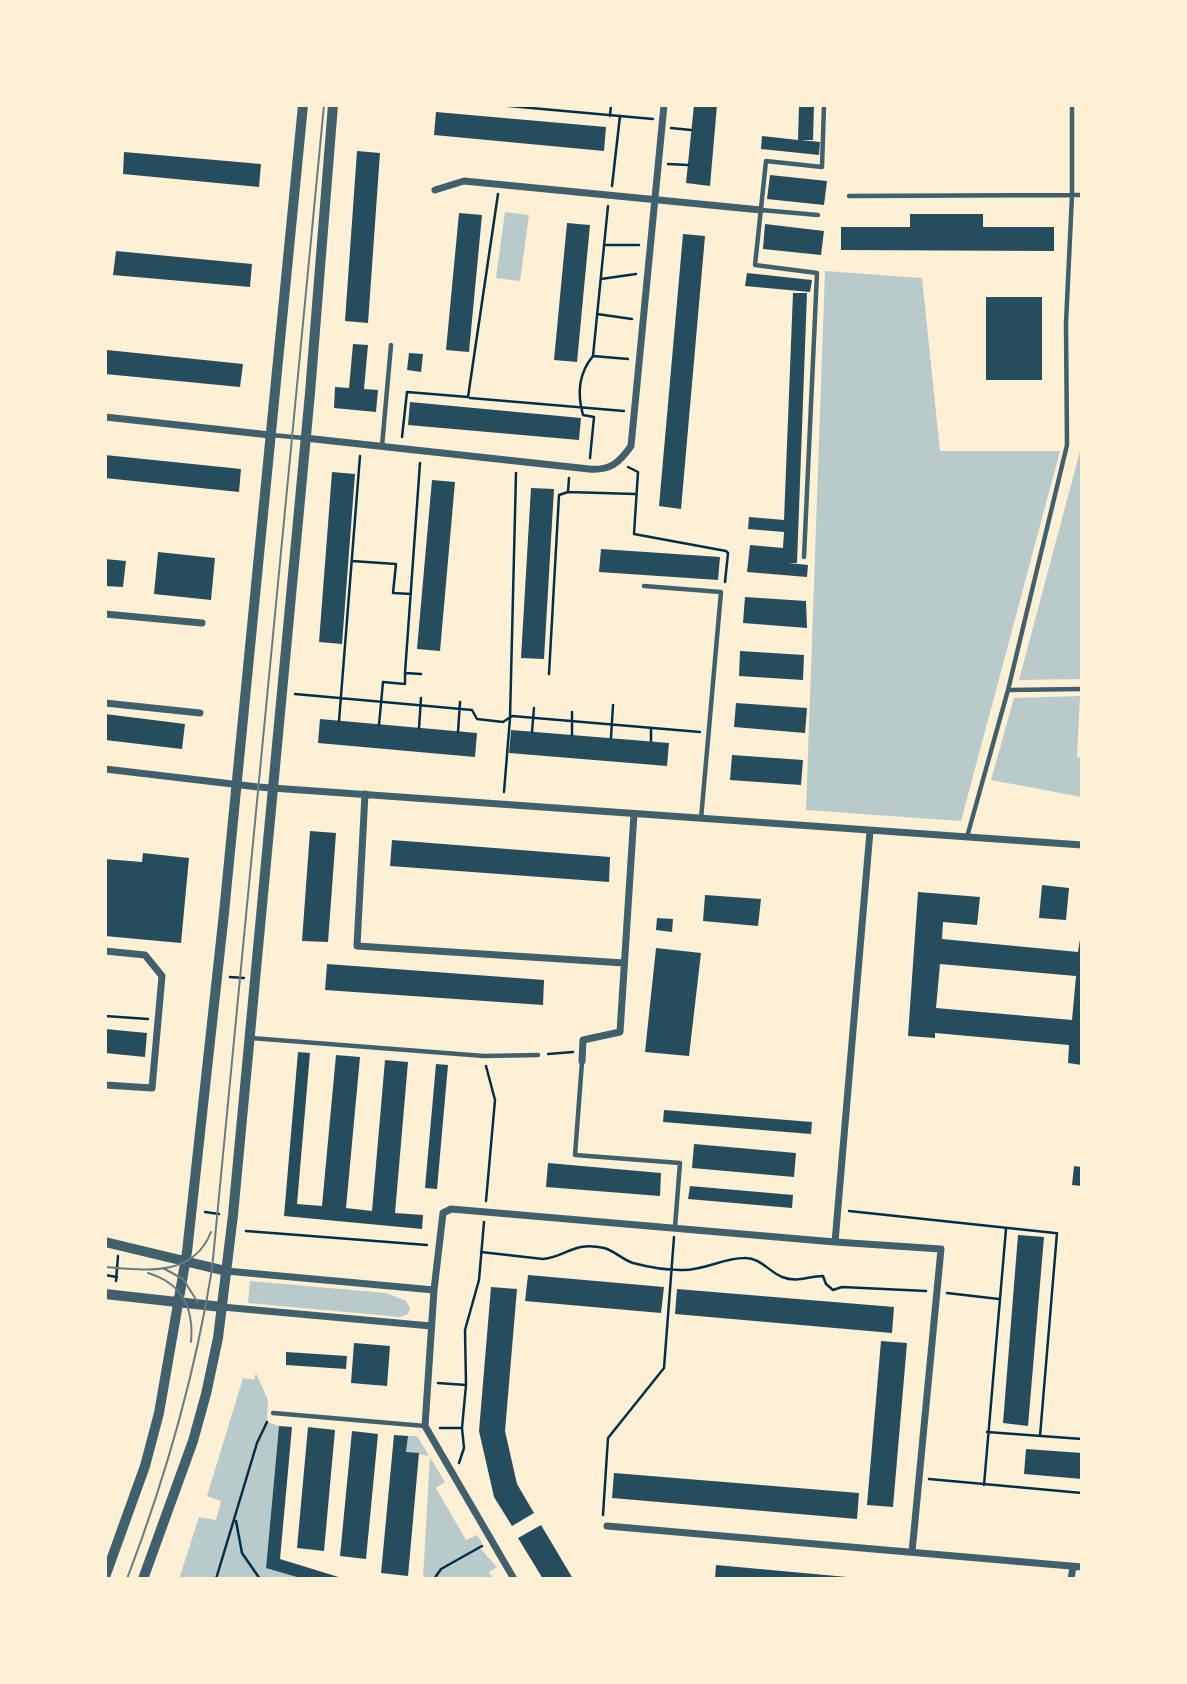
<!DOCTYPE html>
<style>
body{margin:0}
#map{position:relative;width:1187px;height:1684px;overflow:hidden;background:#fdf0d5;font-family:"Asap Condensed",sans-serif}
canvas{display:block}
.frame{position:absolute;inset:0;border:107px solid #fdf0d5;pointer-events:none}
</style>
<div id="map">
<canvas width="1187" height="1684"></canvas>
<div class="frame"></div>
</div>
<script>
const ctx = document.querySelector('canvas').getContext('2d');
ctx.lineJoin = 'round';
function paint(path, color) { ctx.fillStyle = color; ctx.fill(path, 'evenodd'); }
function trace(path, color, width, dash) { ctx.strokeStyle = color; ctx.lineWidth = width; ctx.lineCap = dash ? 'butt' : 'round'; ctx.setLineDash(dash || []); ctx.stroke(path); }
paint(new Path2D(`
 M505,212L529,215L520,281L496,278Z
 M825,271L922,278L940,451H1060L961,821L806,810Z
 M1080,451L1082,679L1019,680Z
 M1080,696L1077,757L1082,758V797L991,780L1014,698Z
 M250,1281L386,1293L406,1301L410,1308L408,1314L400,1317L248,1303Z
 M256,1373L268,1400L267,1422L279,1426L266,1567L304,1579H179L199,1517L216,1520L221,1501L207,1496L243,1378L254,1380Z
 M408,1436H417L445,1482L436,1488L466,1540L477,1535L482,1542L480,1548L497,1567L489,1572L493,1579H423L430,1456L406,1452Z`), '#b9caca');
paint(new Path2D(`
 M694,105H717L710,186L686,183Z
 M799,105H814L813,140H801L820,142L819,155L761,149L762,136L798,140Z
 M436,112L606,127L604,151L434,135Z
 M357,151L380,153L368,323L345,321Z
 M124,152L261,164L259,187L123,174Z
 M770,175L827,181L824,205L767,199Z
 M459,213L482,215L469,352L446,350Z
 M910,214H983V227H1054V251L841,250V227H910Z
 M567,223L590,225L577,362L554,360Z
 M765,224L824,231L821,255L763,249Z
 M683,234L705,236L681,509L659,506Z
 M116,251L252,264L250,287L113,275Z
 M747,273L812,280L810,292L745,286Z
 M793,293H807L797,563H788L808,565L807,577L747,572L750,545L783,548L784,532L748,529L749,517L784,520Z
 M986,297H1042V380H986Z
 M353,344L368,345L364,389L378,390L376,412L334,408L335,387L349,388Z
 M107,350L243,364L240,387L105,374Z
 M409,353L423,354L421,372L407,370Z
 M410,402L581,418L579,440L408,425Z
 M105,455L241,469L239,492L105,478Z
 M332,472L355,474L342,644L319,642Z
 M432,480L455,482L440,651L417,649Z
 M531,488L554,489L544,659L521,658Z
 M601,549L720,557L718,580L599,572Z
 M158,552L215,558L211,600L154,594Z
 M105,559L126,561L123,587L105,586Z
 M745,597L806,601L807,628L743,623Z
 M740,651L804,655L803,680L739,676Z
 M736,703L807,708L805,733L734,727Z
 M105,714L185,724L182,749L105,740Z
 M320,719L477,733L475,757L318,743Z
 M511,730L669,743L667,766L509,753Z
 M732,755L803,760L801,785L730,780Z
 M310,831L336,833L328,942L302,941Z
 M392,840L610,857L609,882L390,866Z
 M143,853L189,858L181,943L105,936V859L142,862Z
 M1042,885L1069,888L1066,920L1039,918Z
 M918,892L980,897L977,925L943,922L942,939L1078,952L1082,927V1065L1068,1063L1069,1045L935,1033V1038L908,1036ZM940,964L1076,976L1072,1020L936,1008Z
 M705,895L761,899L758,926L703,921Z
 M657,918L673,919L672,932L656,930Z
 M656,948L701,953L689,1056L645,1052Z
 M327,964L544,980L543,1005L325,990Z
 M105,1029L147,1033L145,1057L105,1053Z
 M298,1052L310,1053L297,1204L322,1206L336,1055L360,1057L346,1208L372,1211L385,1060L408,1062L395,1213L423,1215L422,1229L284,1216Z
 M436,1064L448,1065L437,1189L425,1188Z
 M664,1110L812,1122L811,1134L663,1122Z
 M694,1144L796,1153L794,1177L692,1168Z
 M548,1163L661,1173L660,1196L546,1187Z
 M1074,1166L1082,1167V1186L1072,1185Z
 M690,1186L793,1195L792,1208L688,1199Z
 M1018,1235L1044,1237L1028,1426L1003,1423Z
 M528,1275L664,1287L661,1313L525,1301Z
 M491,1287L517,1289L505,1431L517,1484L534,1513L512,1526L494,1497L479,1431Z
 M677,1289L894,1307L892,1333L675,1314Z
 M881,1341L907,1343L893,1507L867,1505Z
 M354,1343L390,1346L387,1386L351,1383Z
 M286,1352L347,1356L346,1369L286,1365Z
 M279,1426L292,1427L280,1559L345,1579H304L266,1568Z
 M308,1427L335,1430L324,1551L297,1548Z
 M352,1431L378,1434L366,1559L340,1556Z
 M394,1435L408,1436L406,1452L419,1453L408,1576L381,1573Z
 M1026,1449L1082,1453V1479L1024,1474Z
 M614,1473L859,1493L857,1519L612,1498Z
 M541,1525L569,1572L573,1579H543L518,1538Z
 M716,1565L847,1577V1579H715Z`), '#264d5e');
trace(new Path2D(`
 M498,105L653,119
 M610,116L611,105
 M671,128L691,130
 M668,164L688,165
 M612,186L620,116
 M604,245H639
 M601,279L636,274
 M597,314L632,319
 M593,356L628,359
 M470,398L624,411
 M402,437L407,392L468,397L498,194
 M590,458L594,417L583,415C577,394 578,374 593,356L608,206
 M628,467L638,472L634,534L726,551L728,553L725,582
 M568,492L635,494
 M352,561L396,564L393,593L411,594
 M405,673L420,463
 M549,674L559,495L568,492L569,478
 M295,694L472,710L477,719L503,722L512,716L700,732
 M339,721L360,456
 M379,725L383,682L405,684V673L421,674
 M419,728L421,698
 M458,732L460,702
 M532,732L534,708
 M572,735V712
 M611,738L613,705
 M651,741V728
 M504,792L510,718L516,473
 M230,977L244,978
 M105,1016L148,1019
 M548,1054L573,1052
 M486,1201L495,1100L486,1066
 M849,1211L1055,1233
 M205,1212L219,1214
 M246,1231L427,1245
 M481,1252L543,1259C567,1257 572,1241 604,1248C615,1251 623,1260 633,1263C648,1267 666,1270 681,1270C704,1271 722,1258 744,1258C760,1257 768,1271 782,1277C798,1283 808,1276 823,1276L826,1284L833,1290L842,1287L926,1291
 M105,1275L117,1277
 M116,1281L118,1256
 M947,1293L999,1299
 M438,1383L466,1385
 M440,1428H462
 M987,1432L1082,1439
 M1040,1436L1057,1233
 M459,1463L464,1448L462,1428L466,1385L465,1330L479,1280L484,1222
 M929,1479L1082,1493
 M984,1485L1006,1229
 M603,1515L608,1438L664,1368L674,1237
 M236,1521L242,1553L260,1579
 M216,1579L257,1443L267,1422
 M434,1579L441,1569L482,1546`), '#003049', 2.5);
trace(new Path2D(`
 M1072,105V195H1082
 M849,196L1072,195L1066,323L1067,445L1008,690L967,837
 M761,210L818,215
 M271,435L304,438
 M382,446L391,345
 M804,557L817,273L755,265L766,161L822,167L824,105
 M644,586L721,592L701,819
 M1008,690L1082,689
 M251,1038L484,1056L538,1055
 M582,1062L575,1155L680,1163L675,1227
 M273,1413L425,1426`), '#3f606c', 4.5);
trace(new Path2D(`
 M435,190L464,181L761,210
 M105,417L270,435
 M305,438L589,469C610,471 619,463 631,446L664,105
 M105,614L202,623
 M105,703L200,713
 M105,769L258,787L1082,845
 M365,794L357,946L624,963
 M870,831L835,1242L941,1249L912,1552
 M105,951L145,955L162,976L152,1088L105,1085
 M582,1061L583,1040L620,1032L634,814
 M226,1271L434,1290
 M222,1307L431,1326
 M607,1526L1082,1567
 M514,1579L425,1426L434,1290L443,1213L451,1209L835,1242
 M1071,1579L1073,1567`), '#3f606c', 7);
trace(new Path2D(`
 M105,1242L226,1271
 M105,1294L222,1307
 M105,1577L145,1466L159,1413L187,1252L224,913L303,105
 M143,1579L193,1441L206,1394L218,1338L233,1215L310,393L333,105`), '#3f606c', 10);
trace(new Path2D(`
 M105,1267C145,1270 193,1278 211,1232
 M163,1268L183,1279L197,1301
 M148,1273C182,1283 194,1309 191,1342
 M127,1579C165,1479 195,1375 212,1269L324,105`), '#657d81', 2);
</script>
